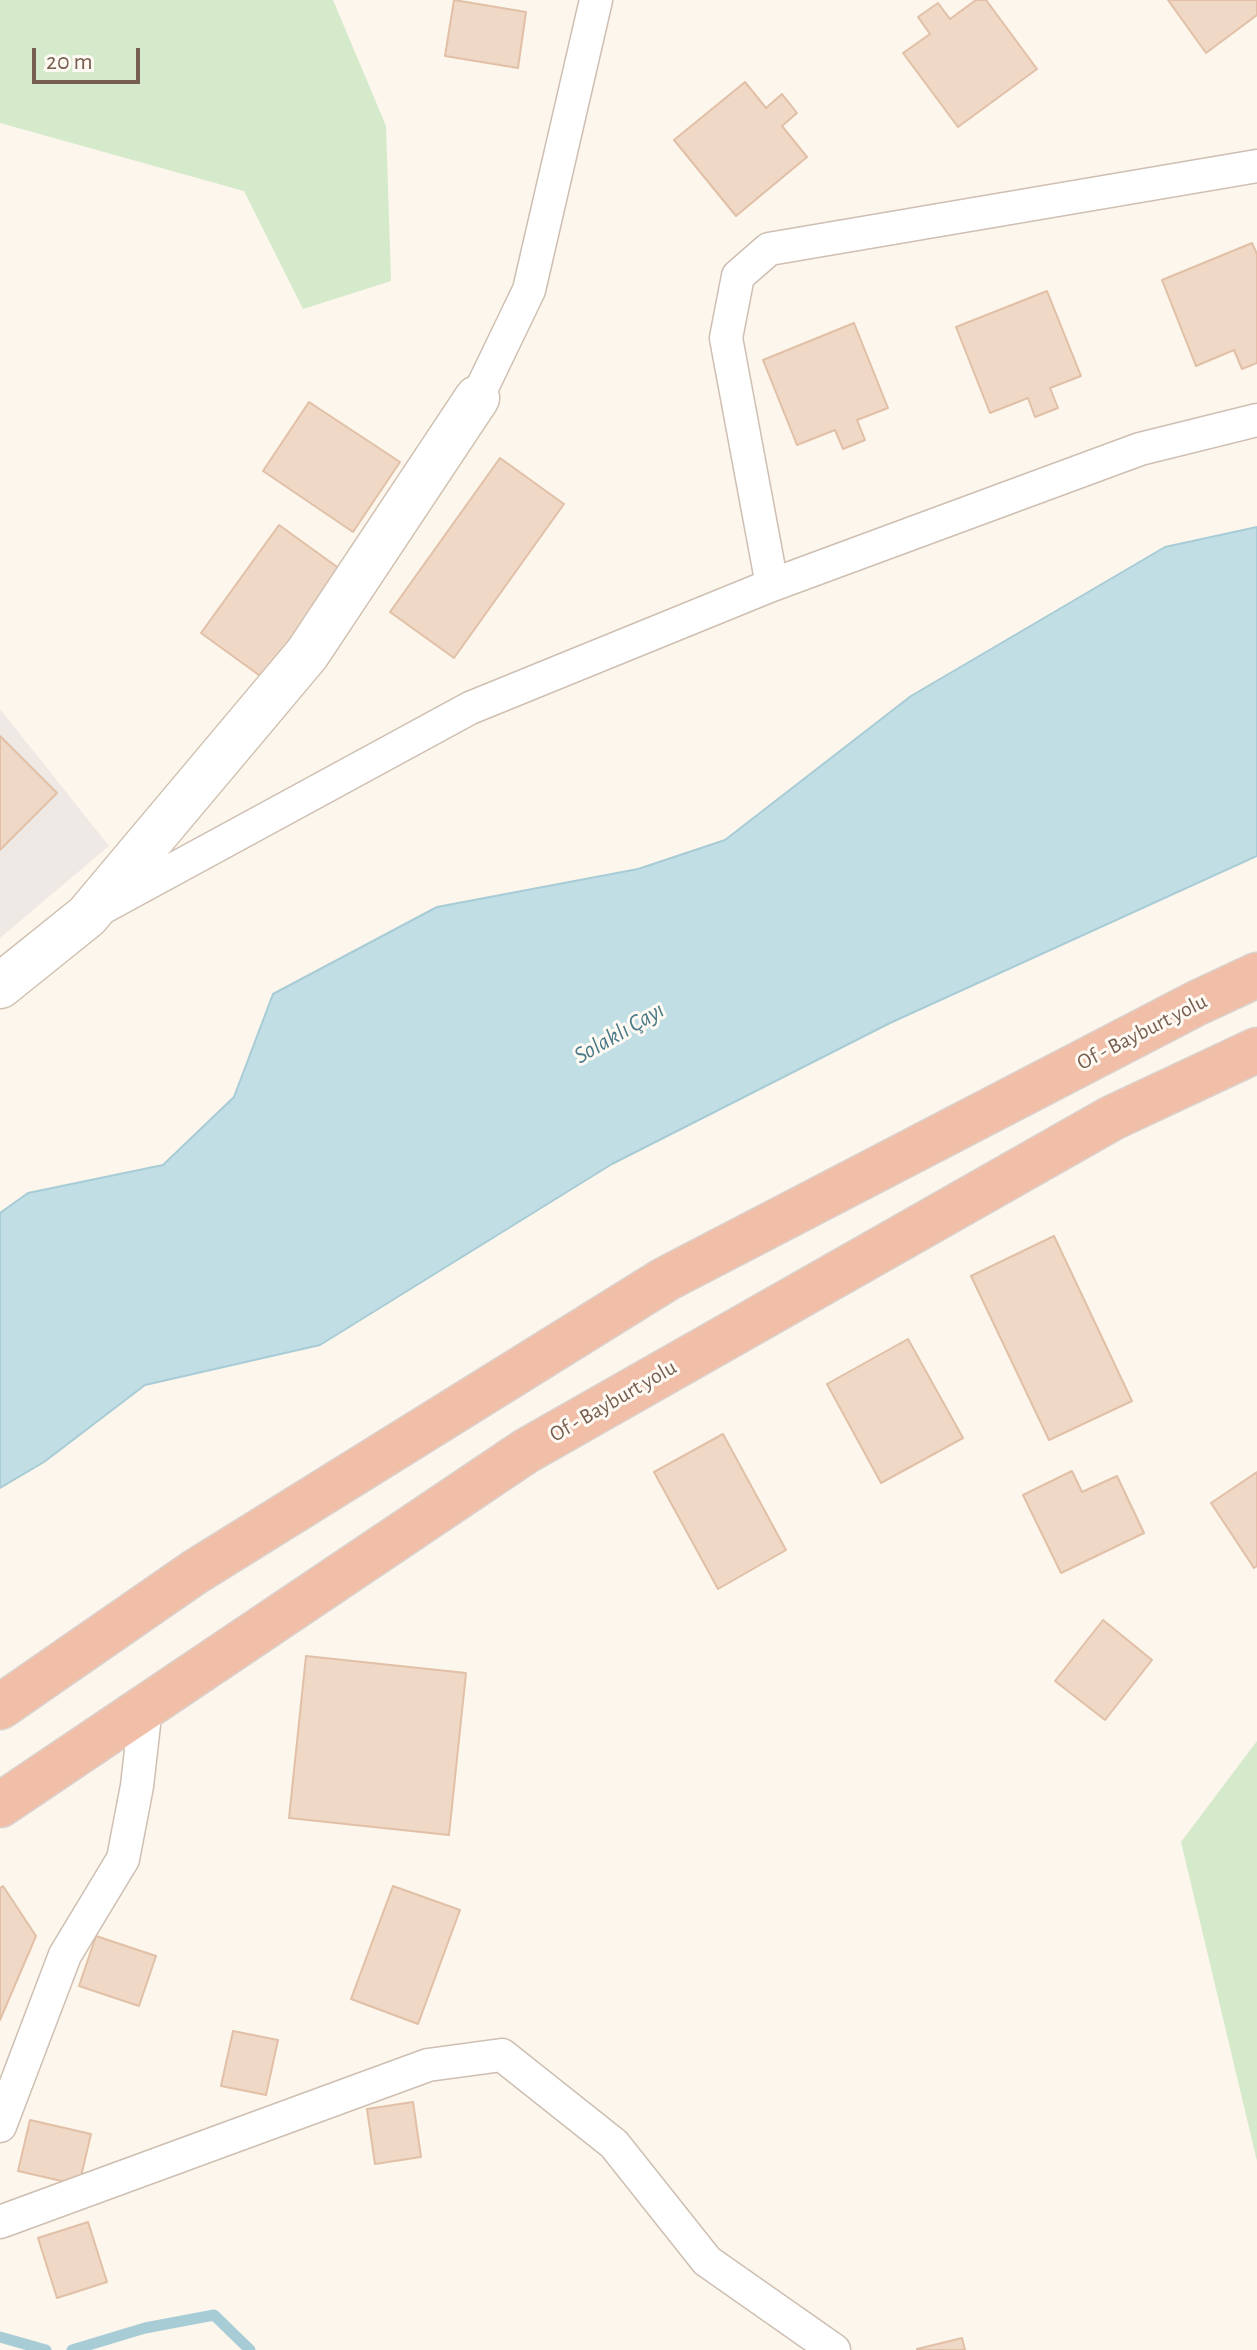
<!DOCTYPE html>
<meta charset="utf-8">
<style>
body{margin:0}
#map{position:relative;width:1257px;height:2350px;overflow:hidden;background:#fcf6ec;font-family:"Alegreya Sans",sans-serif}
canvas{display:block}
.scale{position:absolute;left:32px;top:48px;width:108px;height:36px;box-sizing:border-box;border:4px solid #765f50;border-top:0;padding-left:10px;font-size:24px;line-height:28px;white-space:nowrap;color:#765f50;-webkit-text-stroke:6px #fefaf3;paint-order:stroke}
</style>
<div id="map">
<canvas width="1257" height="2350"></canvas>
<div class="scale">20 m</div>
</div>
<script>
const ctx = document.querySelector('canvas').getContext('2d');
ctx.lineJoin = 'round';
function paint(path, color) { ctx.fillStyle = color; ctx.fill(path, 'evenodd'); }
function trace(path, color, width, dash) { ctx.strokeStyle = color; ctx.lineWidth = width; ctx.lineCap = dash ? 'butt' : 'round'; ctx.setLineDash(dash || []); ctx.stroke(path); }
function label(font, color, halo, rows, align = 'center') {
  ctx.font = font + ' "Alegreya Sans",sans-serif'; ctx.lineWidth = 6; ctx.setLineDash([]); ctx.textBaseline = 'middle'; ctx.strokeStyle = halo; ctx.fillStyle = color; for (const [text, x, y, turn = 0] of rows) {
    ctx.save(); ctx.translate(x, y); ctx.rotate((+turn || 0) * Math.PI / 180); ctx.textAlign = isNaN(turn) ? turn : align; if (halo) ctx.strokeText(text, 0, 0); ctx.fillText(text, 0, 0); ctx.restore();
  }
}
paint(new Path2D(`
 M0,709L109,846L0,938Z`), '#eee9e4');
paint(new Path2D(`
 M0,0H333L386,126L391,281L303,309L244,191L0,123Z
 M1257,1741V2161L1181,1842Z`), '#d5e9cb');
const water = new Path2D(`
 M1257,527V856L890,1023L612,1164L320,1345L145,1385L44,1462L0,1488V1213L28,1193L163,1165L234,1097L273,994L437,907L638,869L725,840L911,696L1165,547Z`);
paint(water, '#c1dee5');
trace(water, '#a8ccd6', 2);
trace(new Path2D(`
 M0,2337L46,2350
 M72,2350L145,2328L214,2315L250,2350`), '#a8ccd6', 11);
const building = new Path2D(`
 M454,0L526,12L518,68L445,56Z
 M976,0H986L1037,69L958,127L903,53L930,34L918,17L938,3L950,19Z
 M1168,0H1257V15L1206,53Z
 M745,82L766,108L782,94L797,113L782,126L807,157L736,216L674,140Z
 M1252,243L1257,254V363L1242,369L1234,350L1196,366L1162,280Z
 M1047,291L1081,376L1050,388L1058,408L1035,417L1028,398L990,413L956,327Z
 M854,323L888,408L857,420L865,440L843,449L835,430L797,445L763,360Z
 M309,402L400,462L353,532L263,471Z
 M500,458L564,504L454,658L390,612Z
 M279,525L340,569L263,678L201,633Z
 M0,736L57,793L0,850Z
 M1054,1236L1132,1401L1049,1440L971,1276Z
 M908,1339L963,1438L881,1483L827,1384Z
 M723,1434L786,1550L718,1589L654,1472Z
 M1072,1471L1082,1492L1117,1476L1144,1533L1061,1573L1023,1495Z
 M1257,1472V1566L1254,1568L1211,1503Z
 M1103,1620L1152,1660L1105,1720L1055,1681Z
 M306,1656L466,1673L449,1835L289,1818Z
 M3,1886L36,1936L0,2020V1888Z
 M393,1886L460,1910L418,2024L351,1999Z
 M96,1936L156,1956L139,2006L79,1986Z
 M233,2031L278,2040L266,2095L221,2086Z
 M413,2102L421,2157L375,2164L367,2109Z
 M30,2120L91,2134L79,2185L18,2171Z
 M88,2222L107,2282L57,2298L38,2238Z
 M962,2338L965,2350H917V2349Z`);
paint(building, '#efd8c5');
trace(building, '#e1c0a7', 2);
const street = new Path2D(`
 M477,398L529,290L596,0
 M772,585L726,338L738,276L769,249L1257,166
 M104,907L470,708L772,585L1140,449L1257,420
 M0,2126L65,1955L123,1859L137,1786L146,1707
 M0,2222L428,2065L502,2055L614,2144L707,2261L834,2350`);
const secondary = new Path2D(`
 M0,986L87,916L307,654L477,398`);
const highway = new Path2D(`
 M0,1707L195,1572L666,1279L1197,1003L1257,975
 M0,1805L526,1451L1112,1118L1257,1050`);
trace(street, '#cebfb2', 35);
trace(secondary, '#d0c0b0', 47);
trace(highway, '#d9d2ce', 47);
trace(street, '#fff', 32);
trace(secondary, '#fff', 44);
trace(highway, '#f1bfa8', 44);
label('22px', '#765f50', '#fefaf3', [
 ["Of - Bayburt yolu",1142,1032,-27],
 ["Of - Bayburt yolu",613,1401,-30]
]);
label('italic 24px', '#4a7a88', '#fefaf3', [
 ["Solaklı Çayı",619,1033,-30]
]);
</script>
